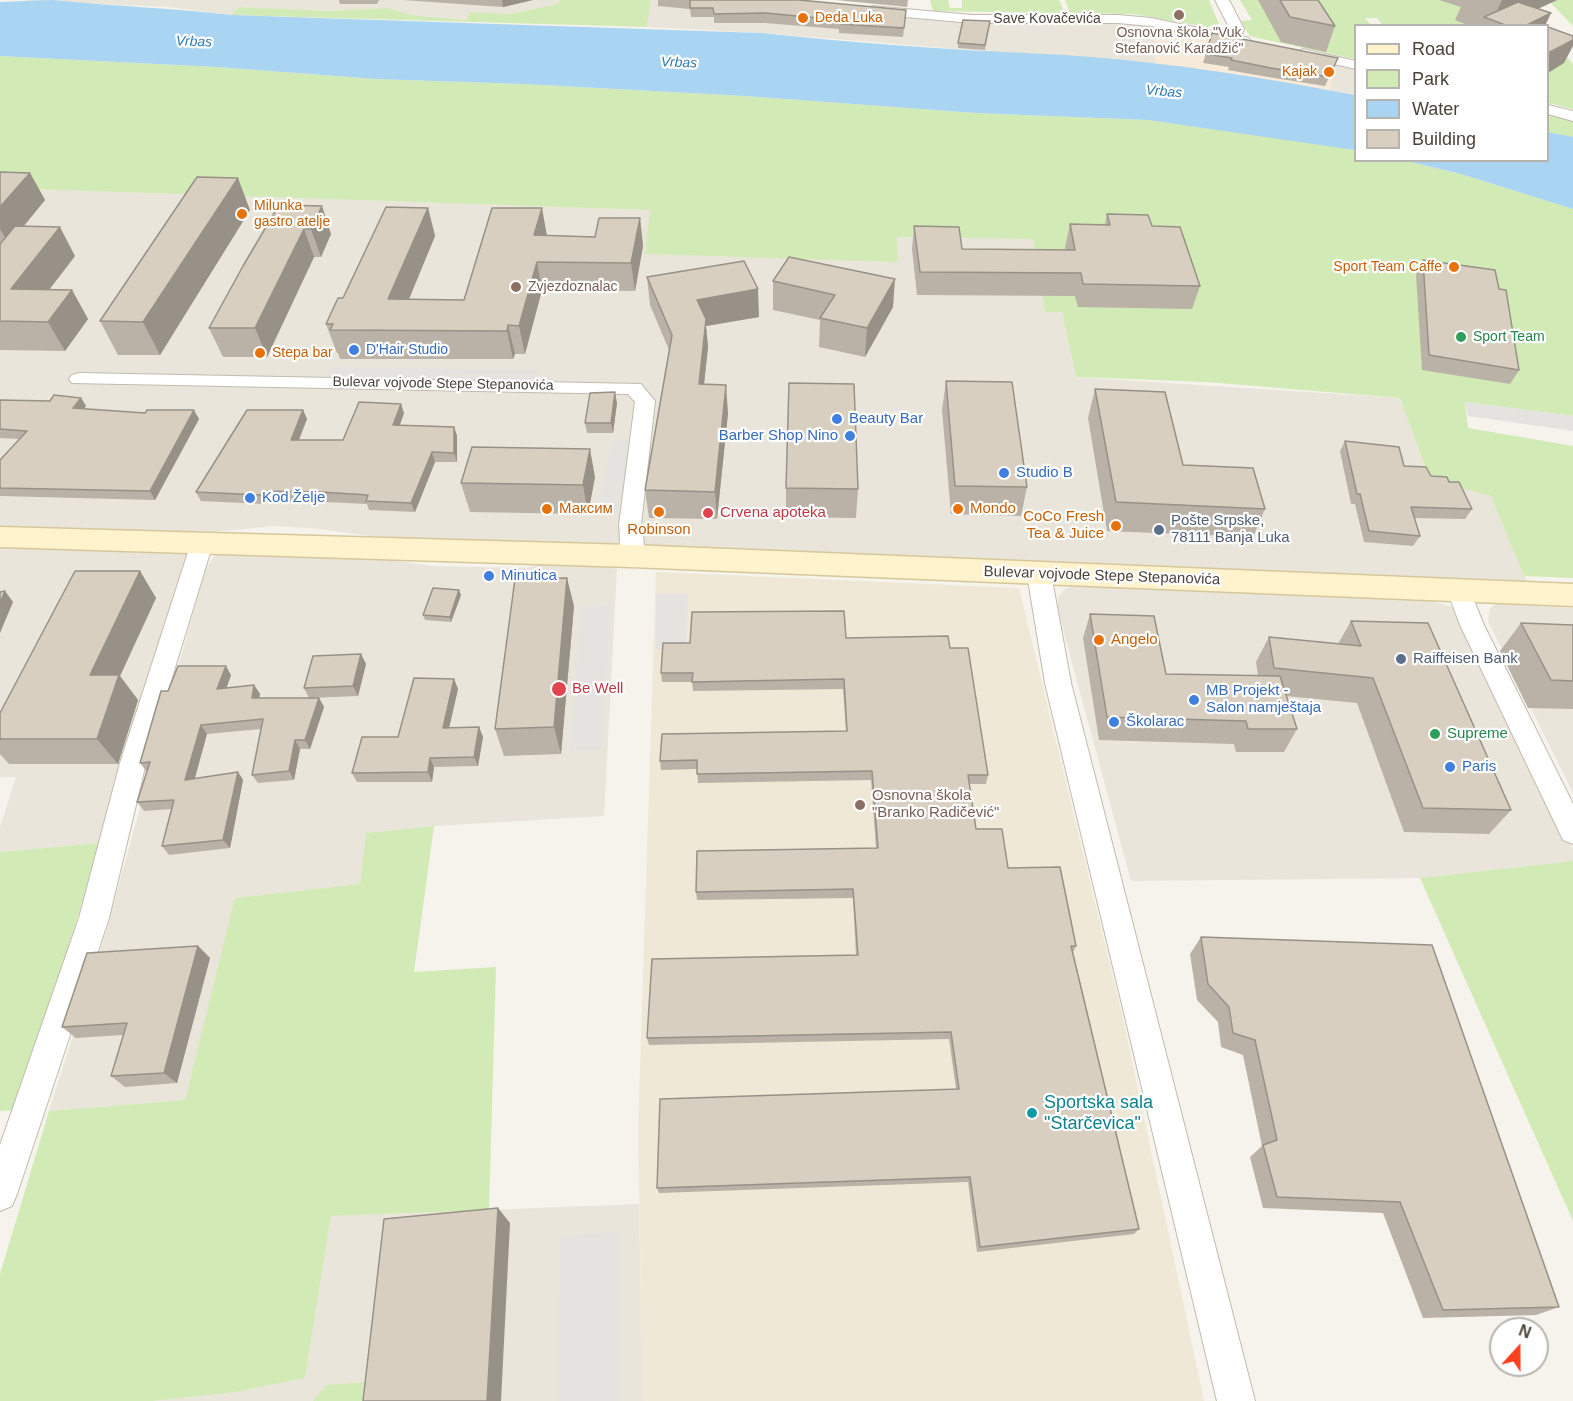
<!DOCTYPE html>
<meta charset="utf-8">
<style>
body{margin:0}
#map{position:relative;width:1573px;height:1401px;overflow:hidden;background:#f6f3ec;font-family:Helvetica,sans-serif}
canvas{display:block}
.legend{position:absolute;left:1354px;top:24px;width:195px;height:138px;box-sizing:border-box;background:#fff;border:2px solid #b7b4b0;margin:0;padding:8px 10px;list-style:none;font-size:18px;color:#4b4439}
.legend li{display:flex;align-items:center;gap:12px;height:30px}
.legend b{width:30px;border:2px solid #b7b4b0}
.north{position:absolute;left:1489px;top:1317px;width:60px;height:60px;box-sizing:border-box;background:#fff;border:2px solid #b7b4b0;border-radius:50%;rotate:21deg;font-size:16px;font-weight:700;line-height:24px;text-align:center;color:#4b4439}
.north::after{content:'';display:block;margin:auto;width:21px;height:27px;background:#fc3f1d;clip-path:polygon(50% 0,100% 100%,50% 72%,0 100%)}
</style>
<div id="map">
<canvas width="1573" height="1401"></canvas>
<ul class="legend">
<li><b style="height:8px;background:#fff3cd"></b>Road</li>
<li><b style="height:16px;background:#d2eab5"></b>Park</li>
<li><b style="height:16px;background:#a9d4f2"></b>Water</li>
<li><b style="height:16px;background:#d8cfc1"></b>Building</li>
</ul>
<div class="north">N</div>
</div>
<script>
const ctx = document.querySelector('canvas').getContext('2d');
ctx.lineJoin = 'round';
function paint(path, color) { ctx.fillStyle = color; ctx.fill(path, 'evenodd'); }
function trace(path, color, width, dash) { ctx.strokeStyle = color; ctx.lineWidth = width; ctx.lineCap = dash ? 'butt' : 'round'; ctx.setLineDash(dash || []); ctx.stroke(path); }
function label(font, color, halo, rows, align = 'center') {
  ctx.font = font + ' Helvetica,sans-serif'; ctx.lineWidth = 4.5; ctx.setLineDash([]); ctx.textBaseline = 'middle'; ctx.strokeStyle = halo; ctx.fillStyle = color; for (const [text, x, y, turn = 0] of rows) {
    ctx.save(); ctx.translate(x, y); ctx.rotate((+turn || 0) * Math.PI / 180); ctx.textAlign = isNaN(turn) ? turn : align; if (halo) ctx.strokeText(text, 0, 0); ctx.fillText(text, 0, 0); ctx.restore();
  }
}
paint(new Path2D(`
 M26,0H560L559,4L509,14L471,12L466,20L418,16L386,8L329,11L239,7L231,15L168,7L24,1Z
 M651,0H733L953,19L1116,21L1154,24L1156,65L761,33L647,27Z
 M1336,65L1355,70V95L1329,90Z
 M0,188L651,210L645,254L898,261L897,237L1033,239L1045,312H1062L1076,377L1400,398L1430,480L1491,496L1528,584L1301,572L428,539L372,536L310,528L273,526L204,533L0,526Z
 M0,548L192,552L100,843L0,852V827L16,777H0Z
 M216,553L385,559L431,566L526,568L548,563L601,565L617,569L604,816L435,826L366,833L360,884L236,898L185,1100L49,1111L108,925L204,572Z
 M1077,585L1428,600L1453,607L1466,619L1573,849V861L1420,878L1131,881L1058,611V597L1065,589Z
 M1496,604L1573,608V793L1488,621L1490,608Z
 M639,1204L643,1401H153L236,1392L305,1378L331,1216Z`), '#eae5da');
paint(new Path2D(`
 M1154,27L1336,65L1329,90L1156,65Z`), '#f7ead8');
paint(new Path2D(`
 M656,572L1019,588L1124,1023L1204,1401H643L638,1133Z`), '#efe8d6');
paint(new Path2D(`
 M560,0H651L647,27L231,15L239,7L329,11L386,8L418,16L466,20L470,12L509,14L558,4Z
 M930,0H948L950,8H962V0H1059L1065,13L933,11Z
 M1065,0H1209L1219,24L1207,27L1133,14L1070,13Z
 M1240,0H1515L1538,25L1383,26L1377,18H1365L1371,25L1356,26L1355,59L1253,37L1249,35L1241,21L1252,20Z
 M1548,0H1573V26Z
 M1548,36L1573,64V109L1548,103Z
 M0,56L217,67L376,79L524,84L745,96L976,113L1148,120L1344,147L1355,150L1356,160L1406,161L1461,174L1573,209V416L1465,402L1468,428L1573,446V578L1524,576L1491,496L1430,480L1400,398L1206,382L1076,377L1062,312H1045L1033,239L897,237L898,262L645,254L650,210L0,188Z
 M1548,112L1573,118V137L1548,132Z
 M434,826L414,972L496,967L489,1210L331,1216L305,1378L236,1392L153,1401H0V1274L49,1111L185,1100L235,898L360,884L366,833Z
 M100,843L19,1110L0,1111V852Z
 M1573,861V1221L1420,878Z
 M366,1382L364,1401H313L326,1385Z`), '#d2eab5');
paint(new Path2D(`
 M331,367L538,370L535,382L326,378Z
 M1465,402L1573,416V431L1468,416Z
 M612,439L631,440L618,513H598Z
 M656,594H688L686,649L656,650Z
 M611,605L602,750L570,751L581,606Z
 M619,1231L621,1401H558L560,1237Z`), '#e5e3e0');
paint(new Path2D(`
 M52,0C111,6 171,8 231,15L761,33C855,43 951,50 1045,54C1149,59 1254,76 1355,95V150L1148,120L976,113L745,96L524,84L376,79L217,67L0,56V2Z
 M1548,132L1573,137V209L1461,174L1406,161L1548,160Z`), '#a9d4f2');
const street = new Path2D(`
 M1215,0H1229L1244,29L1241,36L1249,38L1251,41L1249,44L1244,45L1151,26L1118,23H972L872,14L865,10L872,6L972,15H1118L1151,18L1228,34L1230,29Z
 M1303,49L1356,61V69L1298,56L1296,53Z
 M1548,105L1573,111V121L1548,114Z
 M79,373L641,384L655,401L641,525C644,538 646,550 639,562L631,564L623,562C618,553 621,536 619,525L635,402L628,394L72,383L69,379L72,375Z
 M202,535L210,537L213,543L146,763L109,918L17,1194L12,1206L0,1211V1145L79,918L120,763L191,543L194,537Z
 M1039,566L1047,568L1051,574L1071,683L1255,1401H1217L1045,683L1027,574L1031,568Z
 M1459,581L1467,584L1484,625L1573,804V844L1563,840L1460,625L1447,590L1451,584Z`);
const secondary = new Path2D(`
 M0,527L631,545L1573,584V606L631,567L0,547Z`);
trace(street, '#c2bbae', 2);
trace(secondary, '#d6c79b', 3);
paint(street, '#fff');
paint(secondary, '#fff3cd');
paint(new Path2D(`
 M339,0H379L377,4H340Z
 M402,0H533L503,7Z
 M658,0H799L906,10L903,37L839,33V29L765,23H714V17H691L690,9L658,6Z
 M836,0H908L907,7Z
 M1258,0H1318L1335,26L1326,52L1281,42Z
 M1439,0H1557L1538,9L1545,26H1470L1455,20L1461,7Z
 M990,21L985,50L958,48V43Z
 M1212,33L1334,67L1325,86L1268,77L1228,70L1229,67L1203,63Z
 M0,172L30,173L45,200L23,227L75,256L49,290H72L88,319L65,351L0,350Z
 M279,205L331,234L321,257H314L267,357H223L209,328Z
 M428,208L435,236L409,299L464,300L547,235L595,237L640,218L643,246L635,291L542,290L525,354H515L513,359H340L338,353H337L326,324L343,298Z
 M250,210L160,355H118L100,321Z
 M1107,214L1152,226L1200,286L1192,309L1078,307L1075,296L917,295L912,249L914,226L962,249L1066,250L1065,247L1070,224L1105,225Z
 M1423,260L1499,289L1519,370L1510,384L1422,370L1416,274Z
 M647,277L759,317L706,326L708,347L704,384L728,413L717,519L649,518L645,490L669,350L650,305Z
 M773,281L893,307L865,357L819,347L820,320L773,310Z
 M946,381L1027,487L1021,516L951,514L942,410Z
 M1095,389L1183,465L1265,509L1253,537L1107,531L1088,418Z
 M81,398L86,406L84,409L199,419L155,500L0,496V460L19,439L0,438V400L50,401Z
 M617,403L613,433H587L585,423Z
 M303,410L307,419L299,440H343L404,413L400,425L454,427L457,436V462H435L415,512L369,510L367,504L325,502L267,501L265,504L201,501L196,492Z
 M1345,441L1404,466L1431,476L1449,482L1472,509L1465,519L1414,518L1420,536L1413,546L1364,542L1355,504H1351L1340,451Z
 M595,477L588,514L470,512L461,483Z
 M786,488L858,489L856,518L786,517Z
 M140,571L156,598L120,676L138,700L118,764H9L0,754V713Z
 M461,595L451,622L425,620L423,615Z
 M574,606L561,754L504,756L495,729Z
 M1090,614L1166,674L1258,676L1256,662L1269,637L1338,644L1351,621L1511,810L1489,834L1404,832L1357,703L1286,696L1297,729L1284,752H1236L1234,744L1099,740L1083,638Z
 M1521,623L1573,625V709L1528,708L1500,651Z
 M846,638L950,648L988,775L986,784H969L976,829L1076,946L1073,952L1139,1229L1134,1234L977,1252L968,1182L659,1193L657,1188L956,1089L949,1039L649,1045L647,1038L856,955L853,898L697,900L696,892L876,848L871,780L698,783L697,769L661,770L660,761L846,731L843,689L693,691L692,682H662L661,673L690,643Z
 M361,654L366,664L358,696L309,698L304,688Z
 M231,675L226,688L254,685L260,694L259,698H319L324,707L310,749H300L294,780L258,783L252,775L261,729L207,734L194,779L238,772L243,780L230,848L169,855L162,846L171,809L144,811L137,802L147,772L140,763L168,691Z
 M454,679L458,689L449,727H479L483,737L478,766L434,767L432,782H357L352,773L398,737Z
 M1201,937L1559,1307L1536,1315L1423,1318L1383,1213L1263,1208L1250,1157L1262,1146L1243,1055L1221,1047L1218,1022L1197,1000L1190,954Z
 M198,946L210,958L177,1083L125,1087L111,1076L123,1035L76,1038L62,1027Z`), '#bab2a6');
paint(new Path2D(`
 M502,0H533L503,7Z
 M1502,0H1557L1504,24L1493,20Z
 M1551,13L1545,26H1525Z
 M1573,40V46L1564,63L1548,73V54Z
 M30,173L45,200L9,244L0,229V207Z
 M238,178L250,210L160,355L143,322Z
 M322,206L331,234L321,257L311,229Z
 M428,208L435,236L397,328L388,299Z
 M542,208L547,236L539,263L534,235Z
 M640,218L643,246L635,291L631,263Z
 M60,227L75,256L28,317L11,289Z
 M304,229L314,257L267,357L255,328Z
 M537,262L542,290L525,354L519,326Z
 M895,279L893,307L865,357L867,328Z
 M758,289L759,317L706,326L708,347L701,412L699,384L697,300Z
 M72,290L88,319L65,351L48,322Z
 M508,325L515,354L513,359L507,331Z
 M726,385L728,413L717,519L715,492Z
 M615,392L617,403L613,433L611,423Z
 M81,398L86,406L78,417L73,408Z
 M401,404L404,413L396,435L393,425Z
 M194,410L199,419L155,500L150,491Z
 M303,410L307,419L295,449L291,440Z
 M454,427L457,436V462L454,453Z
 M590,449L595,477L588,514L583,485Z
 M432,452L435,462L415,512L411,503Z
 M262,491L267,501L265,504L261,495Z
 M140,571L156,598L120,676L138,700L118,764L97,739L90,675Z
 M567,578L574,606L561,754L554,727Z
 M459,590L461,595L451,622L450,617Z
 M5,591L13,602L0,633V603Z
 M361,654L366,664L358,696L353,686Z
 M226,666L231,675L223,698L217,689Z
 M454,679L458,689L447,737L443,728Z
 M254,685L260,694L257,707L252,698Z
 M319,698L324,707L310,749L305,740Z
 M201,725L207,734L192,789L185,780Z
 M479,727L483,737L478,766L474,757Z
 M295,740L300,749L294,780L289,771Z
 M430,758L434,767L432,782L428,772Z
 M238,772L243,780L230,848L223,840Z
 M198,946L210,958L177,1083L164,1073Z
 M498,1208L510,1223L501,1401H487Z`), '#979187');
const building = new Path2D(`
 M690,0H799L906,10L904,28L839,24L840,20L765,13L714,14L713,8H690Z
 M1280,0H1318L1335,26L1290,17Z
 M1518,2L1551,13L1525,26H1508L1484,17Z
 M963,20L990,21L985,45L958,43Z
 M1536,23L1543,26H1531Z
 M1548,27L1573,36V40L1548,53Z
 M1212,33L1338,58L1329,77L1271,68L1231,60L1232,58L1206,54Z
 M0,172L30,173L0,207Z
 M197,177L238,178L143,322L100,321Z
 M279,205L322,206L311,229H304L255,328H209L243,266Z
 M386,207L428,208L388,299L464,300L492,208H542L534,235L595,237L599,218H640L631,263L537,262L519,326L508,325L507,331L330,330L333,324H326L338,298H343Z
 M1107,214L1148,215L1152,226L1180,227L1200,286L1083,284L1081,273L920,272L914,226L959,227L962,249L1075,250L1070,224L1110,225Z
 M15,226L60,227L11,289L72,290L48,322L0,321V244Z
 M789,257L895,279L867,328L820,318L835,295L773,281Z
 M1423,260L1495,270L1499,289L1506,290L1519,370L1429,355Z
 M744,261L758,289L697,300L706,319L699,384L726,385L715,492L645,490L672,335L647,277Z
 M946,381L1012,382L1027,487L955,486Z
 M789,383L854,384L858,489L786,488Z
 M1095,389L1165,392L1183,465L1253,468L1265,509L1116,502Z
 M615,392L611,423H585L590,393Z
 M54,395L81,398L73,408L145,413L147,410H194L150,491L0,488V460L27,431L0,429V400L50,401Z
 M359,402L401,404L393,425L454,427V453L432,452L411,503L366,501L368,495L321,492L262,491L261,495L196,492L247,410H303L291,440H343Z
 M1345,441L1399,447L1404,466L1426,467L1431,476L1447,477L1449,482H1459L1472,509L1411,507L1420,536L1369,531L1360,494H1357Z
 M472,447L590,449L583,485L461,483Z
 M75,571H140L90,675H119L97,739H0V713Z
 M567,578L554,727L495,729L515,579Z
 M433,588L459,590L450,617L423,615Z
 M5,591L0,603V592Z
 M844,611L846,638L948,636L950,648H968L988,775H968L976,829H1002L1008,868L1060,867L1076,946H1071L1139,1229L980,1247L970,1177L657,1188L660,1099L959,1089L951,1032L647,1038L652,959L858,955L853,889L696,892L697,851L878,848L872,771L697,774V760L660,761L662,734L847,731L844,679L692,682L693,673H661L663,643H690L692,612Z
 M1090,614L1154,616L1166,674L1280,676L1297,729H1248L1246,721L1107,717Z
 M1351,621L1428,623L1511,810L1423,808L1373,678L1274,668L1269,637L1361,646Z
 M1521,623L1573,625V681L1551,680Z
 M361,654L353,686L304,688L313,656Z
 M178,666H226L217,689L254,685L252,698H319L305,740H295L289,771L252,775L263,719L201,725L185,780L238,772L223,840L162,846L174,800L137,802L150,762L140,763L161,691H168Z
 M414,678L454,679L443,728L479,727L474,757L430,758L428,772L352,773L362,737H398Z
 M1201,937L1432,945L1559,1307L1443,1310L1400,1202L1277,1197L1263,1145L1277,1140L1255,1040L1233,1033L1229,1007L1208,984Z
 M198,946L164,1073L111,1076L127,1023L62,1027L87,953Z
 M498,1208L487,1401H363L384,1219Z`);
paint(building, '#d8cfc1');
trace(building, '#979187', 1.5);
for (const [x, y, r, color] of [
 [1179,15,6,"#8d6e63"],
 [803,18,6,"#e8710a"],
 [1329,72,6,"#e8710a"],
 [242,214,6,"#e8710a"],
 [1454,267,6,"#e8710a"],
 [516,287,6,"#8d6e63"],
 [1461,337,6,"#2e9e5b"],
 [354,350,6,"#3f7fe0"],
 [260,353,6,"#e8710a"],
 [837,419,6,"#3f7fe0"],
 [850,436,6,"#3f7fe0"],
 [1004,473,6,"#3f7fe0"],
 [250,498,6,"#3f7fe0"],
 [547,509,6,"#e8710a"],
 [958,509,6,"#e8710a"],
 [659,512,6,"#e8710a"],
 [708,513,6,"#e0444e"],
 [1116,526,6,"#e8710a"],
 [1159,530,6,"#5c6f8a"],
 [489,576,6,"#3f7fe0"],
 [1099,640,6,"#e8710a"],
 [1401,659,6,"#5c6f8a"],
 [559,689,8,"#e0444e"],
 [1194,700,6,"#3f7fe0"],
 [1114,722,6,"#3f7fe0"],
 [1435,734,6,"#2e9e5b"],
 [1450,767,6,"#3f7fe0"],
 [860,805,6,"#8d6e63"],
 [1032,1113,6,"#0f9aa8"]
]) { const dot = new Path2D(); dot.arc(x, y, r, 0, 2 * Math.PI); ctx.fillStyle = color; ctx.fill(dot); trace(dot, '#fff', 2); }
label('14px', '#c56008', '#fff', [
 ["Deda Luka",815,18],
 ["Kajak",1317,72,"right"],
 ["Milunka",254,206],
 ["gastro atelje",254,222],
 ["Sport Team Caffe",1442,267,"right"],
 ["Stepa bar",272,353]
], 'left');
label('14px', '#4b4439', '#fff', [
 ["Save Kovačevića",1047,19],
 ["Bulevar vojvode Stepe Stepanovića",443,384,1]
]);
label('14px', '#785e54', '#fff', [
 ["Osnovna škola \"Vuk",1179,33],
 ["Stefanović Karadžić\"",1179,49],
 ["Zvjezdoznalac",528,287,"left"]
]);
label('italic 14px', '#2e7ab2', '#fff', [
 ["Vrbas",194,42,2],
 ["Vrbas",679,63,2],
 ["Vrbas",1164,92,5]
]);
label('14px', '#27864d', '#fff', [
 ["Sport Team",1473,337]
], 'left');
label('14px', '#366cbe', '#fff', [
 ["D'Hair Studio",366,350]
], 'left');
label('15px', '#366cbe', '#fff', [
 ["Beauty Bar",849,419],
 ["Barber Shop Nino",838,436,"right"],
 ["Studio B",1016,473],
 ["Kod Želje",262,498],
 ["Minutica",501,576],
 ["MB Projekt -",1206,691],
 ["Salon namještaja",1206,708],
 ["Školarac",1126,722],
 ["Paris",1462,767]
], 'left');
label('15px', '#c56008', '#fff', [
 ["Максим",559,509],
 ["Mondo",970,509],
 ["CoCo Fresh",1104,517,"right"],
 ["Tea & Juice",1104,534,"right"],
 ["Robinson",659,530,"center"],
 ["Angelo",1111,640]
], 'left');
label('15px', '#be3a42', '#fff', [
 ["Crvena apoteka",720,513],
 ["Be Well",572,689]
], 'left');
label('15px', '#4e5e75', '#fff', [
 ["Pošte Srpske,",1171,521],
 ["78111 Banja Luka",1171,538],
 ["Raiffeisen Bank",1413,659]
], 'left');
label('15px', '#4b4439', '#fff', [
 ["Bulevar vojvode Stepe Stepanovića",1102,576,2]
]);
label('15px', '#27864d', '#fff', [
 ["Supreme",1447,734]
], 'left');
label('15px', '#785e54', '#fff', [
 ["Osnovna škola",872,796],
 ["\"Branko Radičević\"",872,813]
], 'left');
label('18px', '#0d838f', '#fff', [
 ["Sportska sala",1044,1103],
 ["\"Starčevica\"",1044,1124]
], 'left');
</script>
